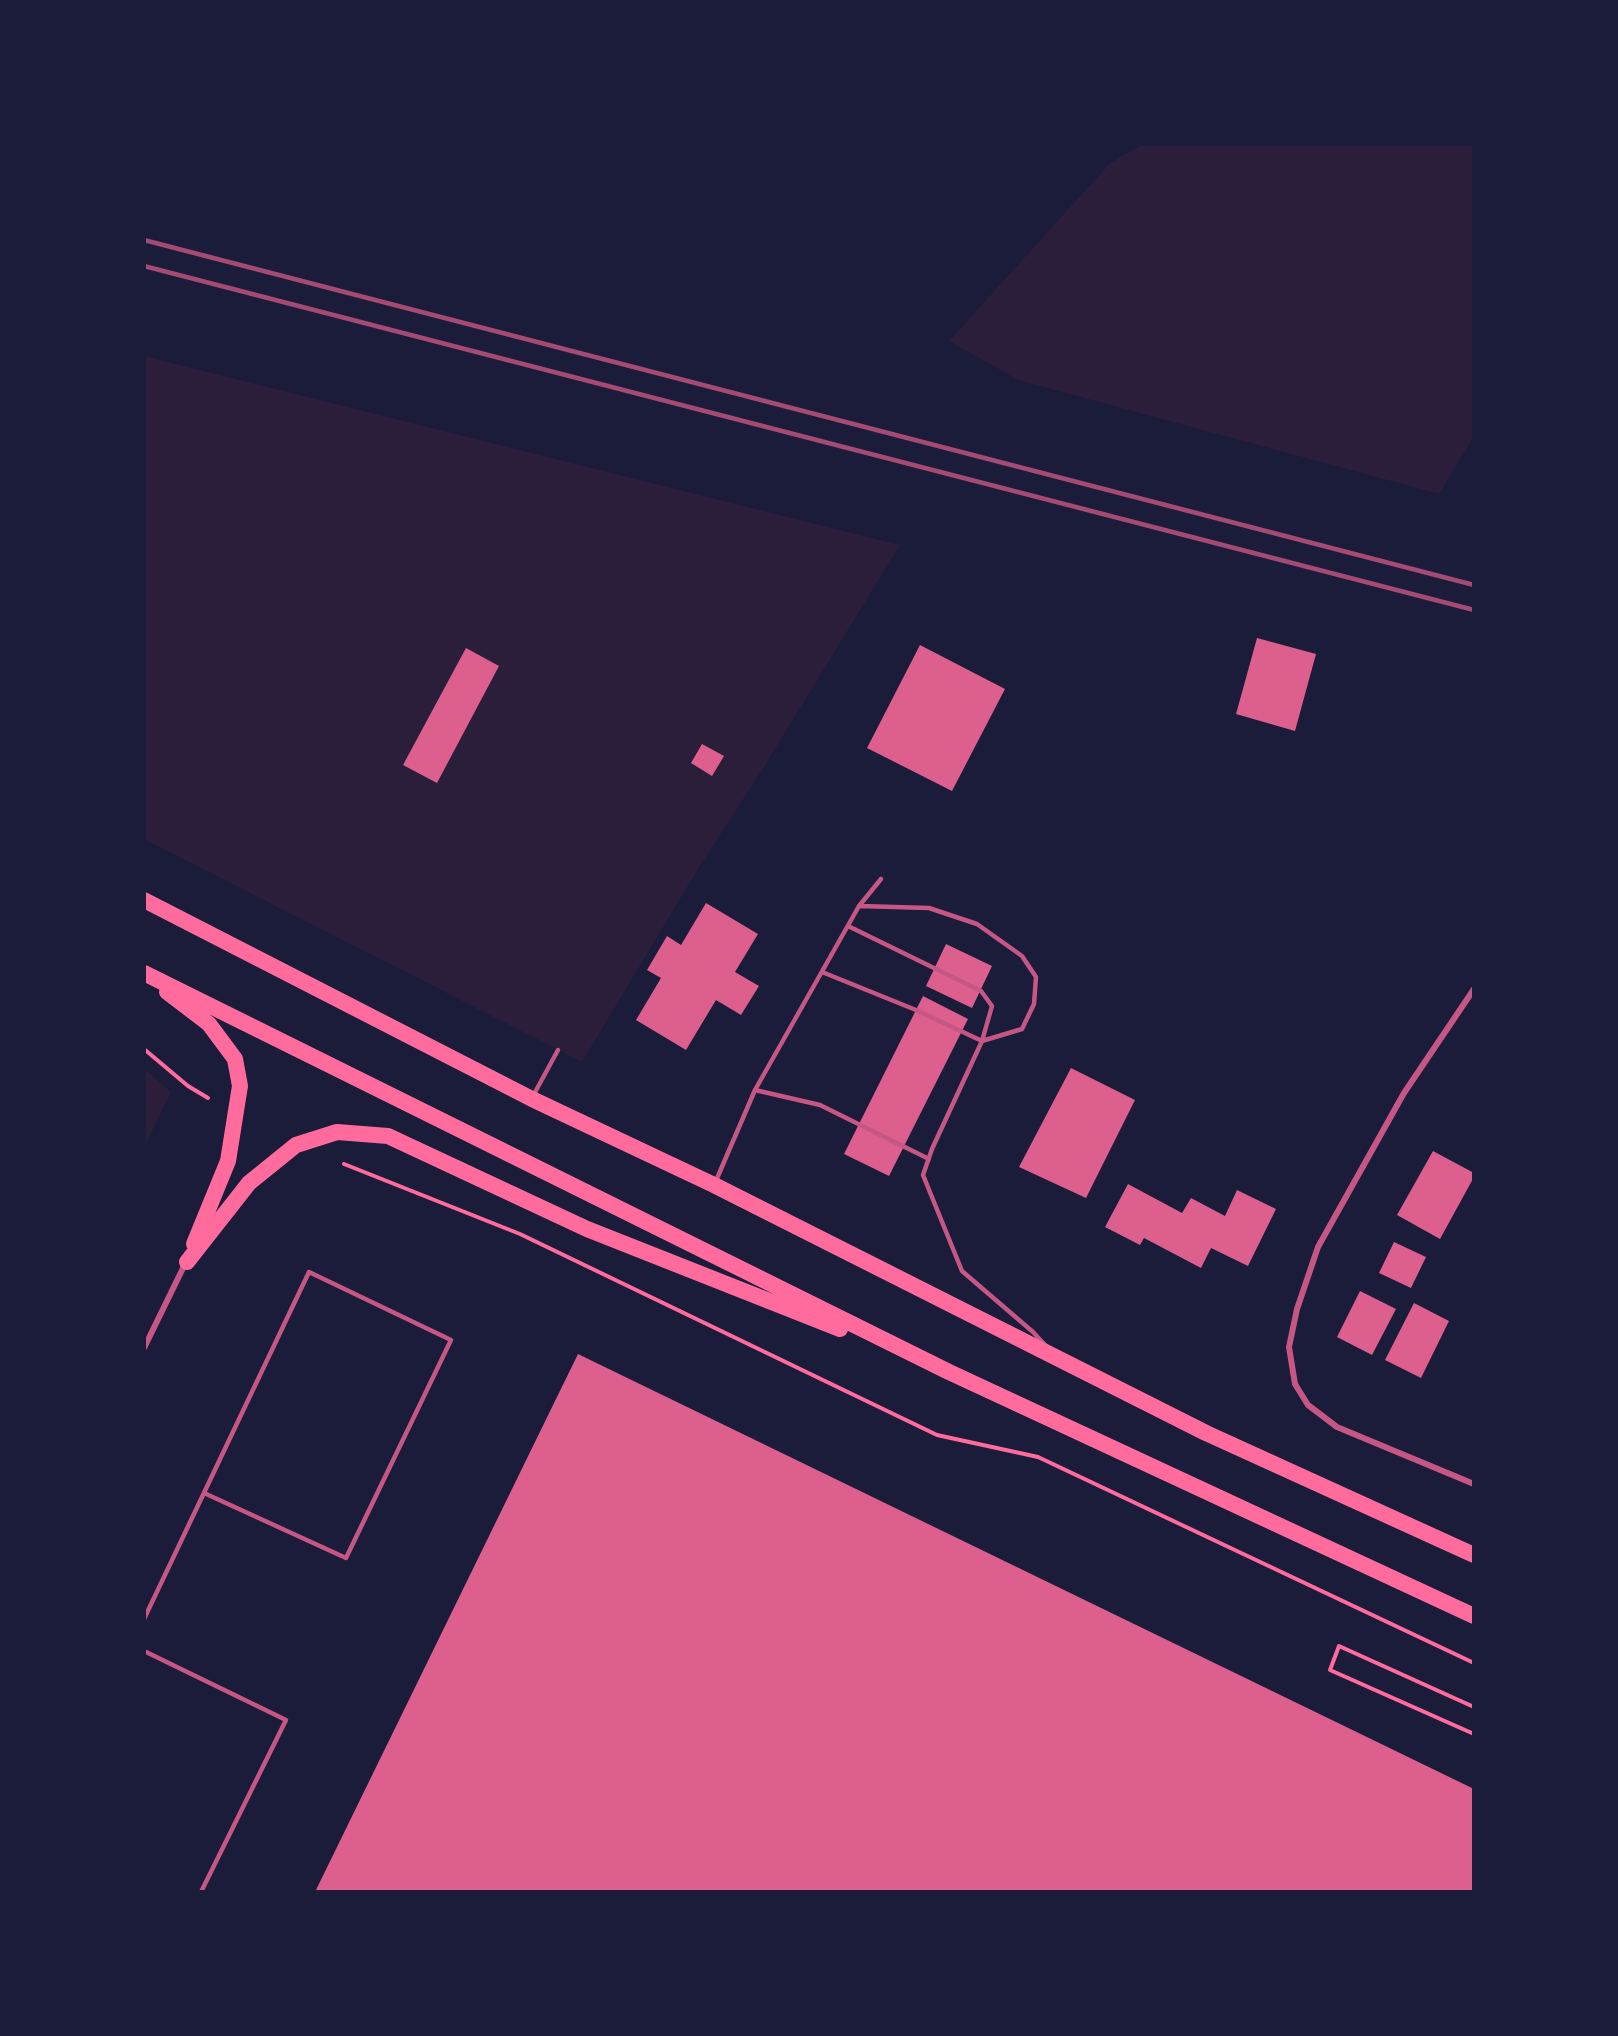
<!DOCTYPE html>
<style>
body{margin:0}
#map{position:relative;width:1618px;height:2036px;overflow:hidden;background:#1b1b3a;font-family:"Alegreya Sans",sans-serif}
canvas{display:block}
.frame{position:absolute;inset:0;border:146px solid #1b1b3a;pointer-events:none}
</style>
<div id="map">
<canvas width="1618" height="2036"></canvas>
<div class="frame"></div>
</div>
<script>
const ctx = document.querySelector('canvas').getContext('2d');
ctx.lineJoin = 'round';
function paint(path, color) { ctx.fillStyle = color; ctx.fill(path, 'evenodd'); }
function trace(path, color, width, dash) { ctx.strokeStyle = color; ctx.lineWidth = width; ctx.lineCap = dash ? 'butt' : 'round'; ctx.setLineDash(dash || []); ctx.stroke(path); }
paint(new Path2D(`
 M1143,144H1474V436L1439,494L1018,380L949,341L1110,163Z
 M144,356L900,545L764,767L698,869L582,1062L144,839Z
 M144,1068L171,1092L144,1148Z`), '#2a1e3b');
paint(new Path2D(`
 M1257,638L1316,654L1295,731L1236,714Z
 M920,645L1005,689L952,791L867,748Z
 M466,648L499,666L437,783L403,765Z
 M702,744L724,756L712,776L691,763Z
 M706,903L758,934L735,972L759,986L741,1015L716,1000L686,1050L636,1020L661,978L647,970L667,936L681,945Z
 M946,944L992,966L972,1008L926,986Z
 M923,996L968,1019L889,1176L844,1154Z
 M1071,1068L1135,1100L1086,1198L1019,1167Z
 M1433,1151L1474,1173V1177L1440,1239L1397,1215Z
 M1128,1184L1182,1213L1191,1198L1225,1216L1237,1190L1276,1209L1248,1266L1211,1248L1201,1268L1144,1238L1140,1245L1105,1227Z
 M1394,1242L1426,1257L1411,1288L1379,1273Z
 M1360,1291L1396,1309L1372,1355L1337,1337Z
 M1414,1303L1449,1321L1421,1378L1385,1360Z
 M578,1354L1474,1789V1892H315Z`), '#dd5f8e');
trace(new Path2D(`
 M144,1049L188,1086L208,1098
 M344,1164L520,1234L937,1435L1038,1457L1474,1663
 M1474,1707L1339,1646L1330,1670L1474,1734`), '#ff6b9d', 4);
trace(new Path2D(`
 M859,906L929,908L977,924L1022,956L1036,977L1034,1004L1022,1029L982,1041
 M848,926L981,991L992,1006L982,1041
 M822,972L916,1010L982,1041L932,1149L923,1175L962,1271L1033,1332L1045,1345
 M755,1090L820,1105L929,1159
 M533,1096L558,1050
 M715,1183L755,1090L859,906L881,879
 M144,1619L309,1272L451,1340L346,1558L204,1493
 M144,1651L286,1720L201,1892`), '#c65784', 4.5);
trace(new Path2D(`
 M1474,989L1404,1093L1318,1247L1297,1309L1289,1347L1295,1384L1308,1405L1337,1427L1474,1484
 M144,1348L186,1262`), '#c65784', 6);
trace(new Path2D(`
 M144,900L532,1099L714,1185L1206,1433L1474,1555
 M144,973L949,1372L1474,1616
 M167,992L209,1024L235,1059L240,1086L228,1161L194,1244
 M187,1262L249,1183L296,1145L337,1132L388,1136L587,1229L840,1329`), '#ff6b9d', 16);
trace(new Path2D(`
 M144,240L1474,585
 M144,266L1474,610`), '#a44b75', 4.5);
</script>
